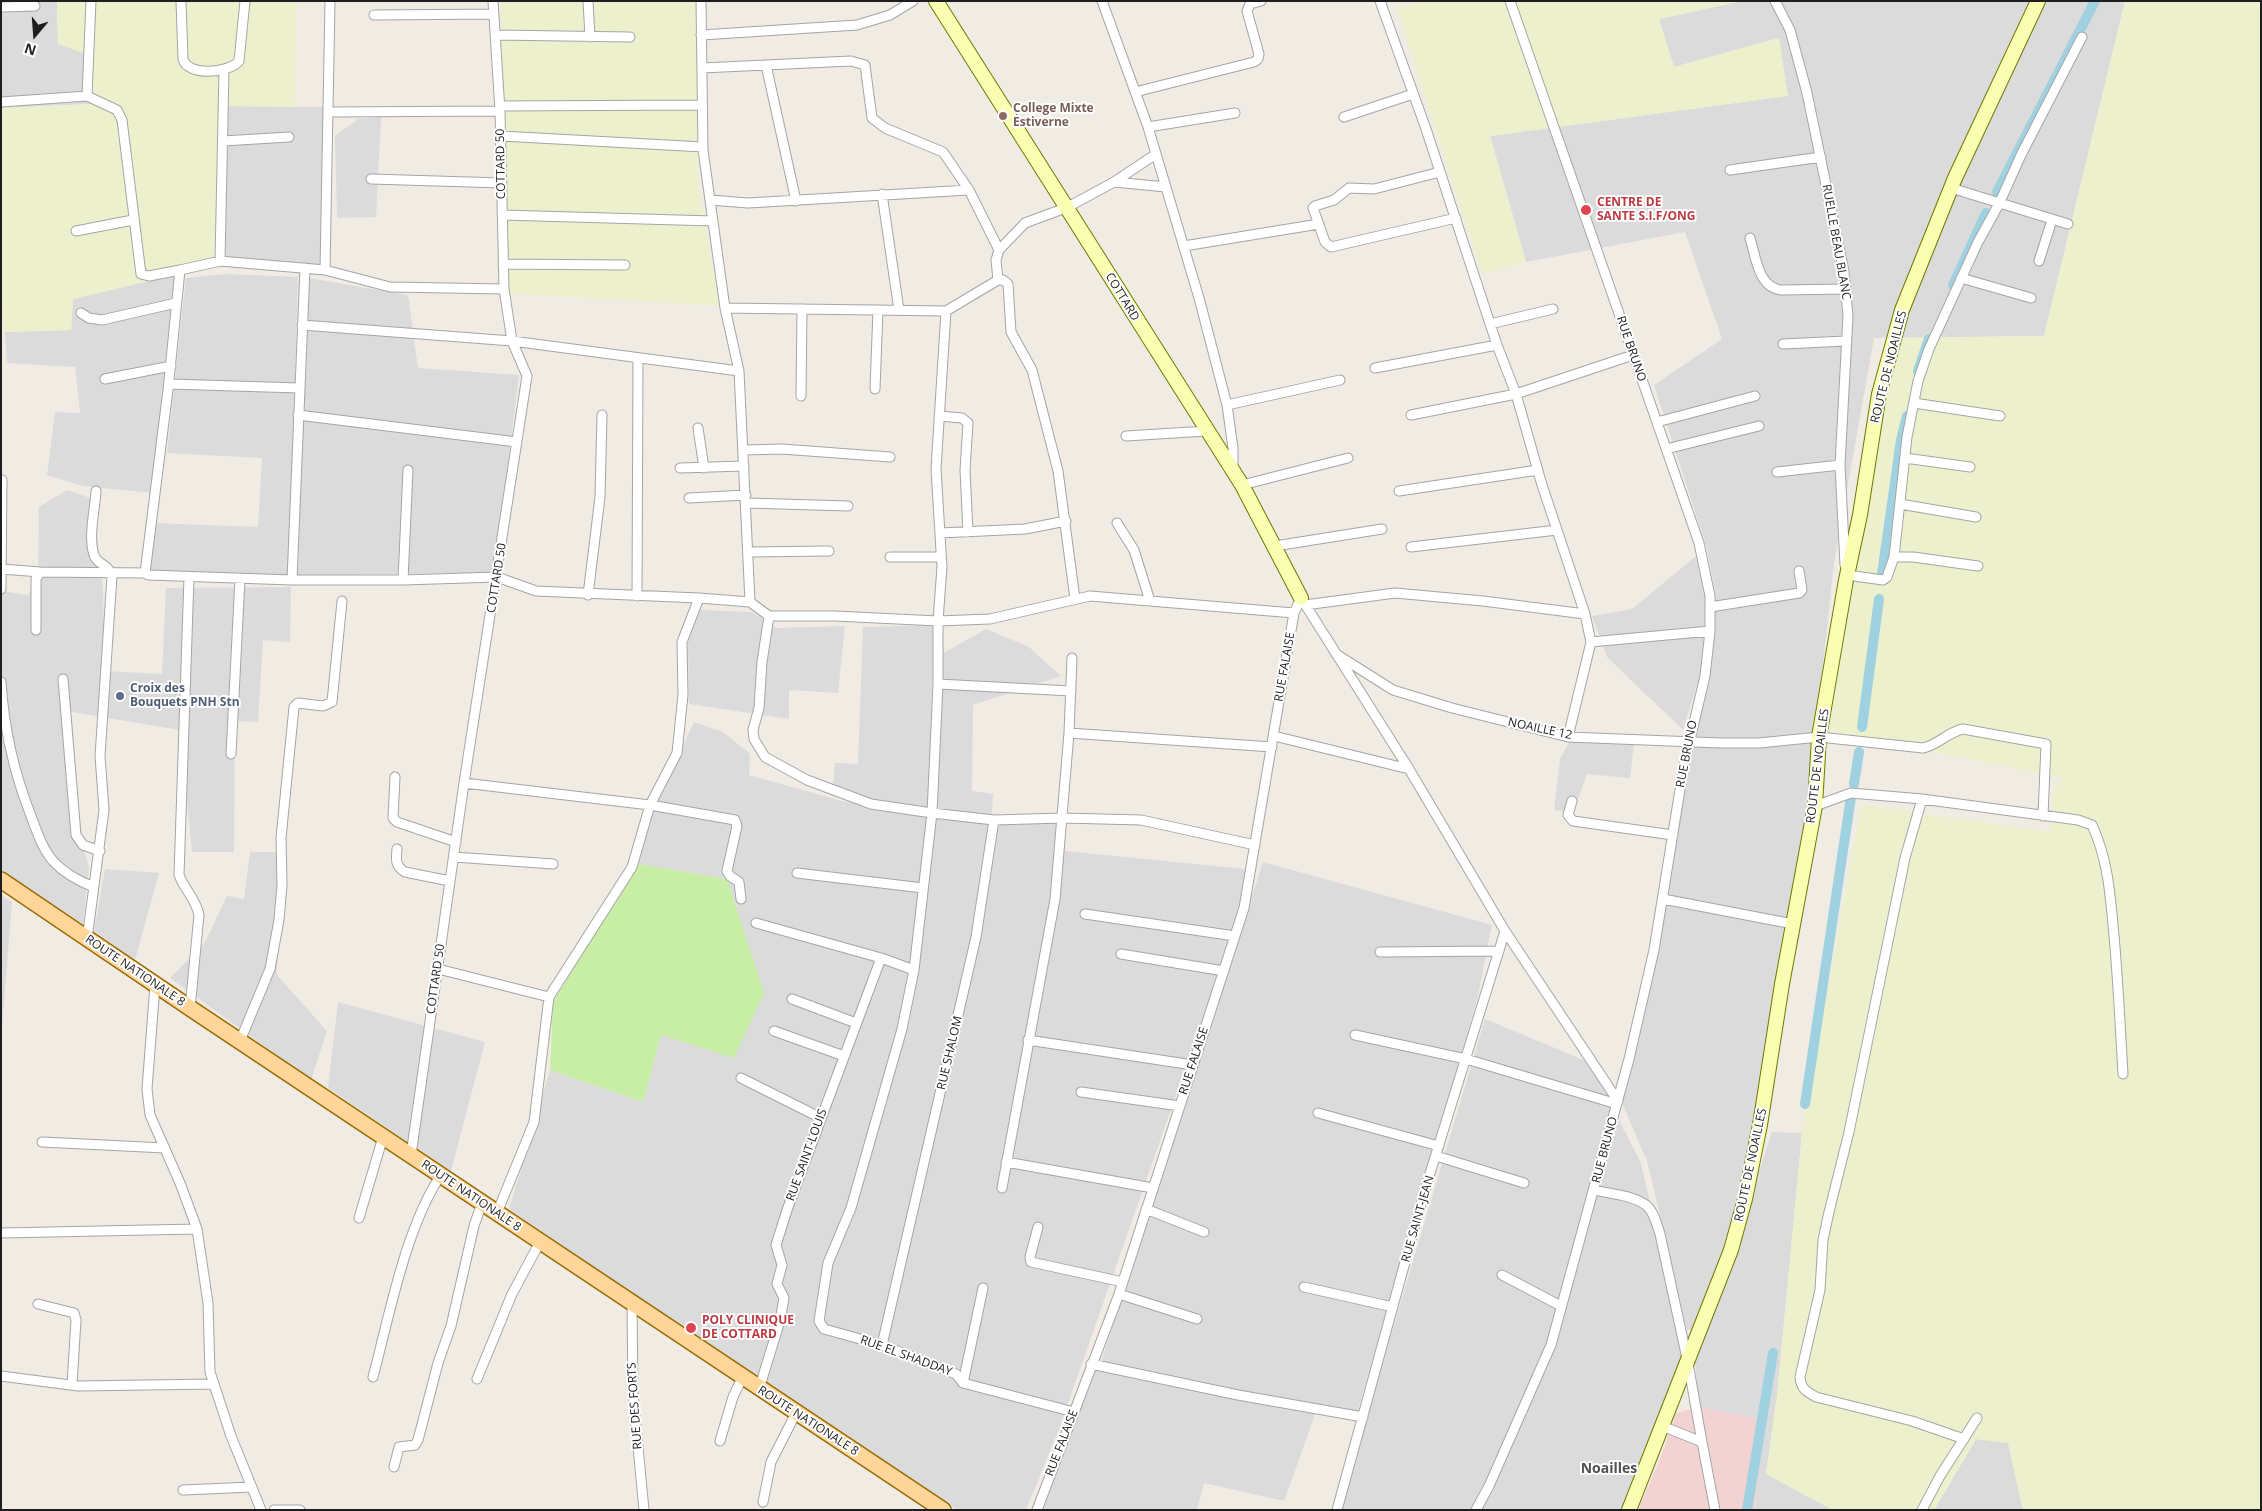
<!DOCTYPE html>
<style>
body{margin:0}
#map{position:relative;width:2262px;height:1511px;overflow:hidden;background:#f0ece4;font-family:"Open Sans",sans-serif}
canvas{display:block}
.frame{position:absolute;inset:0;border:2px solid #1e1e1e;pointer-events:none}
.north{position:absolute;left:10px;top:10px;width:50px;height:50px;-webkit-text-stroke:4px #fff;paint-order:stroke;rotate:198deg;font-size:14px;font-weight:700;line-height:20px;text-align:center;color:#1e1e1e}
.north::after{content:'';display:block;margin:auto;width:18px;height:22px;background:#1e1e1e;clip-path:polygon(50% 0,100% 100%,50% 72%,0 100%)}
</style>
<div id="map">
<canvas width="2262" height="1511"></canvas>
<div class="frame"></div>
<div class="north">N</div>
</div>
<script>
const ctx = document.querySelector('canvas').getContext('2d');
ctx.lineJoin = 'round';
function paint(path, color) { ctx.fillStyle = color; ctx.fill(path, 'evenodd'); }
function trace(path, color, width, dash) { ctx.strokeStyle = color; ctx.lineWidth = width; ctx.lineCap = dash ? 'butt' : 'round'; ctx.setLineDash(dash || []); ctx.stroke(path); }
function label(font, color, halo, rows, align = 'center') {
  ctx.font = font + ' "Open Sans",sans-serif'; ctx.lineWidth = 4; ctx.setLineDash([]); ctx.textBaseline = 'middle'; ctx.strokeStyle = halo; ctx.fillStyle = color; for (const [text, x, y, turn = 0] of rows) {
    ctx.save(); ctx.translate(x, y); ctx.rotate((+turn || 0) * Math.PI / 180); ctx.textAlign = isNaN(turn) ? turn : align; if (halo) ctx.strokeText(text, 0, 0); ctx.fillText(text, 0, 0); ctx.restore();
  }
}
paint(new Path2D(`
 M1,1H57L58,43L86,54L93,104L1,108Z
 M1742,1H2125L2044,336L1874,338L1834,563L1816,730L1813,806L1741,1197L1695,1330H1687L1647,1161L1622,1103L1686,761L1710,677L1716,595L1706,545L1654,385L1722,339L1685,232L1526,262L1490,136L1787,96L1779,38L1674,67L1659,19Z
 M227,106L328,107L323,267L225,263Z
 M381,117L376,217L337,218L335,136L358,119Z
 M176,274L153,493L82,486L47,475L55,412L80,413L75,367L7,363L5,332L71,330L73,299Z
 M225,274L298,277L289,577L156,574L144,567L151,523L258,527L262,458L167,453L186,278Z
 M309,278L408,295L418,368L519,375L494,573L297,575Z
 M67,490L93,499L103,590L105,671L162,674L166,588L291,587L290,642L263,640L258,722L235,721L234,852H192L180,730L66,711L76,824L89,867L83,924L1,870V591L28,595L38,581L39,507Z
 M1696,556L1705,594L1704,637L1700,675L1683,730L1607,657L1592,616L1632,609Z
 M700,610L752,612L776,628L845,626L838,693L789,690V719L689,704L688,642Z
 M934,625L928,811L864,800L833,788L835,763L858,764L863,627Z
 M986,629L1029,647L1061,676L973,705L972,791L993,794L992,817L934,811L942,654Z
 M694,722L723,732L750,754L749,775L842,801L936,815L1061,822L1055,850L1245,869L1239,908L1206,1010L1059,1429L1026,1510H957L871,1456L509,1209L550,1070L643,1102L661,1035L734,1058L727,879L638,864L654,806Z
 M1570,740L1634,744L1630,778L1587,774L1573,813L1554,810L1560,759Z
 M250,852H279L277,975L327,1031L311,1080L170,978L205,942L227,896L244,899Z
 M1263,862L1492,925L1477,1000L1357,1413L1238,1391L1101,1362Z
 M105,869L159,873L135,960L94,931Z
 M1,895L12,902L1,1041Z
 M338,1002L485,1042L451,1171L328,1088Z
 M1485,1019L1586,1061L1610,1096V1120L1547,1343L1486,1483L1471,1510H1339Z
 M1618,1118L1641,1163L1686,1359L1627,1510H1479L1554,1345Z
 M1772,1132L1802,1133L1777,1396L1766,1474L1833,1510H1755L1757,1480L1699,1407L1695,1362Z
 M1096,1369L1191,1391L1316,1412L1284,1501L1204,1483L1197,1510H1041Z
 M1976,1439L2008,1443L2023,1510H1934Z`), '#dcdbdb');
paint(new Path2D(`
 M1699,1407L1762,1420L1755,1510H1638L1661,1457L1676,1413Z`), '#f2d3d1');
paint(new Path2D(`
 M57,1H296L295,107L227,106L225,263L73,299L71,330L5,332L1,292V108L93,104L86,54L58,44Z
 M501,1H702L697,182L720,306L504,293Z
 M1424,1H1742L1659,19L1674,67L1779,38L1788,96L1490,136L1526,262L1482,274L1397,9Z
 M2125,1H2261V1510H2023L2008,1443L1976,1439L1934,1510H1833L1766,1474L1777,1396L1802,1133L1861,805L2050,832L2053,791L2061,778L1827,730L1896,338L2044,336Z`), '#edf0cd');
paint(new Path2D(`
 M638,864L727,879L764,993L734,1058L661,1035L643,1102L550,1070L553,1002Z`), '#c8eea5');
trace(new Path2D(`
 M1997,192L2095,1
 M1953,285L1986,213
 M1918,371L1929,339
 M1882,574L1901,440L1907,416
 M1862,727L1879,599
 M1854,784L1859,752
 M1805,1104L1851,797
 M1747,1510L1773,1353`), '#a0d1e1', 10);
const street = new Path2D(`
 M181,1L183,59C188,77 229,73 239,61L245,1
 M588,1L590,37
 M701,1L703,150L725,308L739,371L750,602
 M1102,1L1148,127L1199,298L1227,405L1233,448V469
 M1380,1L1426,129L1497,345L1516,394L1542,485L1585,614L1591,642L1568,737
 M1775,1L1790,30L1807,93L1844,272L1848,316L1840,465L1845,565
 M1,7L35,6
 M374,15L494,14
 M496,35L630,37
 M701,35L857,25L890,15L913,1
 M766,65L796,201
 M702,68L851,61L865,65L872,118L885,128L943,152L969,190L999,250
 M1135,92L1254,62L1258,59L1259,54L1247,11L1250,4L1261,1
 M87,96L117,110L122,120L141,274L149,276L180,270
 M1,102L87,96L91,1
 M500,106L702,105
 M330,112L500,111
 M1344,117L1413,94
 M1148,127L1235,113
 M501,136L703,147
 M223,141L289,137
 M1730,170L1821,157
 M1440,172L1374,189L1349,188L1334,200L1315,206L1313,208L1325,242L1331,247L1456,218
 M371,179L502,183
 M1114,182L1166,187
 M1951,188L2068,224
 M882,194L899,310
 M710,200L748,203L969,190
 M502,215L713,221
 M76,231L133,220
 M1750,238C1756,257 1758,288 1782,290L1846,289
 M1184,246L1319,224
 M220,261L224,70
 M2039,261L2052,220
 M503,264L625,265
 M325,270L330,1
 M1961,278L2031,298
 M998,280L996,260L999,250L1025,223L1068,207L1114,182L1156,154
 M504,289L390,287L325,270L220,261L180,270L168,390L145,573L148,575L292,580H403L497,577L536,591L699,598L750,602L769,616H835L938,621L990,619L1090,596L1294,613
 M725,308L946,311L936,469L942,567L938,621V684L932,813L914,970L902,1029L851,1208L828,1263L819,1321L824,1329L882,1345L956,1374L963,1383L1074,1412
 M946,311L998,280H1003L1008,284L1011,332L1032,370L1058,471L1075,599
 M81,313L89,318L102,320L176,303
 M1490,324L1553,309
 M302,325L512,341L739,371
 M1783,344L1846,341
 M1375,368L1497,345
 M105,379L171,366
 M169,384L299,388
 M875,389L878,310
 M801,396L802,309
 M1914,403L2000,416
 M1227,405L1340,380
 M298,415L517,442
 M1411,415L1516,394L1633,355
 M939,416L962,418L968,423L965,470L968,532
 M1657,422L1755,396
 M698,428L704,468
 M1126,436L1207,431
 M1666,449L1759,426
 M744,450L782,449L890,457
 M1905,458L1970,467
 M680,468L744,466
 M1777,472L1840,465
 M1242,485L1348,458
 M1399,491L1538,470
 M689,498L746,495
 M747,503L848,506
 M1900,504L1976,517
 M1117,523L1134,550L1150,601
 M940,533L1025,529L1066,521
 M1275,546L1382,529
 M1411,547L1557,530
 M749,552L829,551
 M890,557H941
 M1894,557L1907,437L1918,381L1929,349L1978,242L1999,204L2021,155L2082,37
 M2,569L40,572
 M1847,575L1883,580L1887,577L1894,557H1913L1978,566
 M189,577L179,875C184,889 196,899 199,915L190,1008
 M292,580L305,268
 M403,580L408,470
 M1,589L2,480
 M588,595L600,497L602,415
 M637,596L638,359
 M1301,598L1409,769L1505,931L1618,1101
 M1305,605L1395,593L1483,601L1585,614
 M1710,607L1799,593L1802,590L1799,571
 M769,616L762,662L759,708L753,730L754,739L765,757L807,780L871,804L932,813L994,820L976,937L882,1345
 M36,630V579L40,572L145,573
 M1591,642L1710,631
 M1336,654L1393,690L1452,708L1568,737L1721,743H1759L1819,737L1923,748C1938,745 1948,732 1963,729L2046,744L2043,816
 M1072,658L1069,733L1272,747
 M63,679L76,835L83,845L100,851
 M1,682C4,729 14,773 31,816C37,832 42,848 53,861C65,874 78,881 94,887
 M938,684L1071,691
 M1274,736L1409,769
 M231,754L240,579
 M395,777L393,818L397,822L456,842
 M464,783L650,805L735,820L737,826L727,871L730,876L739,882L741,899
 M1922,799L1905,858L1849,1132L1829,1212L1823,1240L1820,1290L1800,1377C1801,1389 1806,1391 1816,1397L1912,1421L1964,1439
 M1572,801L1568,815L1573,821L1673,835
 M1815,806L1851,793L1922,799L2078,820L2092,825C2107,857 2110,891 2113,925C2118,975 2120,1024 2123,1074
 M994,820L1063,818L1141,820L1255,845
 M397,849C396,860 395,866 405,872L450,881
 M454,857L553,864
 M797,873L923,888
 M1663,899L1793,924
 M1085,914L1235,936
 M756,923L881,958
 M87,939L104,810L100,756L112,576C108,563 97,565 94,555C88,536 95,510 96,491
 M1380,952L1499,951
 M1121,954L1224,971
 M438,969L549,997
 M155,985L147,1089L150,1115L180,1183L197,1229L208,1303L210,1372L231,1436L261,1510
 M792,999L856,1023
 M774,1031L844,1056
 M1355,1035L1466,1059L1617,1104
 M1028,1040L1193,1065
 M240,1041L270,969L279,920L282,885L281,838L294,707L298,703L323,706L332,702L342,601
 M741,1078L821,1118
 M1081,1092L1180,1106
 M1318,1113L1439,1146
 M42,1142L165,1148
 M411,1155L464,783L527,376L512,341L504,289L500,111L493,1
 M1436,1156L1524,1183
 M1006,1162L1153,1188
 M1002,1188L1055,899L1069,733
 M1594,1190C1610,1194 1634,1195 1647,1206C1654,1212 1657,1225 1660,1234L1688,1363L1702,1442
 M1146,1209L1204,1232
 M497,1213L534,1122L549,997L632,867L650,805L677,753L683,695L682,642L699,598
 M359,1218L383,1137
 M1038,1227L1030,1257L1031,1262L1123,1282
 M1,1233L197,1229
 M1502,1275L1561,1306
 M1304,1287L1393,1307
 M1119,1294L1197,1319
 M632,1303L633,1394L644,1510
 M38,1304L74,1313L76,1320L72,1385
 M1091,1364L1238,1395L1363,1417
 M1,1376L78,1386L214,1384
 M373,1377C389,1317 406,1226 441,1175
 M477,1379L512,1294L540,1242
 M963,1383L983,1288
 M759,1389L780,1321L784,1298L777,1284L782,1265L776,1245L787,1210L881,958L914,970
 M1662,1426L1702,1442L1715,1510
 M720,1441L733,1397L742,1378
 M394,1467L399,1447L415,1445L418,1440L438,1363L451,1326L474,1226L482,1203
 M183,1490L252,1487
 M763,1502L771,1462L796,1413
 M274,1510H300
 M1037,1510L1119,1294L1244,908L1294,613L1301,598
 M1337,1510L1424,1193L1505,931
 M1476,1510L1489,1486L1551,1345L1629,1059L1654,950L1684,765L1705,676L1710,631V596L1699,543L1510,1
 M1922,1510L1940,1476L1977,1418`);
const secondary = new Path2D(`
 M936,1L1242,485L1301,598
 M1629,1510L1731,1250L1745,1199L1760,1125L1782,984L1815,806L1819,737L1846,580L1860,515L1879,394L1902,310L1955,178L2038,1`);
const primary = new Path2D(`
 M1,880L190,1008L943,1510`);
trace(street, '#a5a5a5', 11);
trace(secondary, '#6b7b00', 16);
trace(primary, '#996a00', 18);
trace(street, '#fff', 9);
trace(secondary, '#f9feb3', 14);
trace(primary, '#ffd69a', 15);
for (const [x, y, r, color] of [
 [1003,116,5,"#8d6e63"],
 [1586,210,6,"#e0444e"],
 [120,696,5,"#5c6f8a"],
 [691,1328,6,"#e0444e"]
]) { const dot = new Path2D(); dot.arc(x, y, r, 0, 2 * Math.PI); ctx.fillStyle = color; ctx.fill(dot); trace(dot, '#fff', 2); }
label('bold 12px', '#785e54', '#fff', [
 ["College Mixte",1013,109],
 ["Estiverne",1013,123]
], 'left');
label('12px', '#1e1e1e', '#fff', [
 ["COTTARD 50",501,164,-91],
 ["RUELLE BEAU BLANC",1836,242,80],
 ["COTTARD",1122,297,59],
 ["RUE BRUNO",1631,349,71],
 ["ROUTE DE NOAILLES",1889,367,-76],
 ["COTTARD 50",497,578,-81],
 ["RUE FALAISE",1285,667,-80],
 ["NOAILLE 12",1540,729,12],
 ["RUE BRUNO",1687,754,-79],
 ["ROUTE DE NOAILLES",1818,766,-83],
 ["ROUTE NATIONALE 8",135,971,34],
 ["COTTARD 50",436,979,-82],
 ["RUE SHALOM",950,1053,-77],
 ["RUE FALAISE",1194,1061,-72],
 ["RUE BRUNO",1605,1150,-75],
 ["RUE SAINT-LOUIS",807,1155,-70],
 ["ROUTE DE NOAILLES",1751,1165,-78],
 ["ROUTE NATIONALE 8",471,1196,34],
 ["RUE SAINT-JEAN",1418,1219,-74],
 ["RUE EL SHADDAY",906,1356,20],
 ["RUE DES FORTS",635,1406,-94],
 ["ROUTE NATIONALE 8",808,1421,33],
 ["RUE FALAISE",1062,1443,-69]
]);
label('bold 12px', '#be3a42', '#fff', [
 ["CENTRE DE",1597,203],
 ["SANTE S.I.F/ONG",1597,217],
 ["POLY CLINIQUE",702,1321],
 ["DE COTTARD",702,1335]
], 'left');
label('bold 12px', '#4e5e75', '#fff', [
 ["Croix des",130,689],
 ["Bouquets PNH Stn",130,703]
], 'left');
label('bold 14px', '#515151', '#fff', [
 ["Noailles",1609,1469]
]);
</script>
